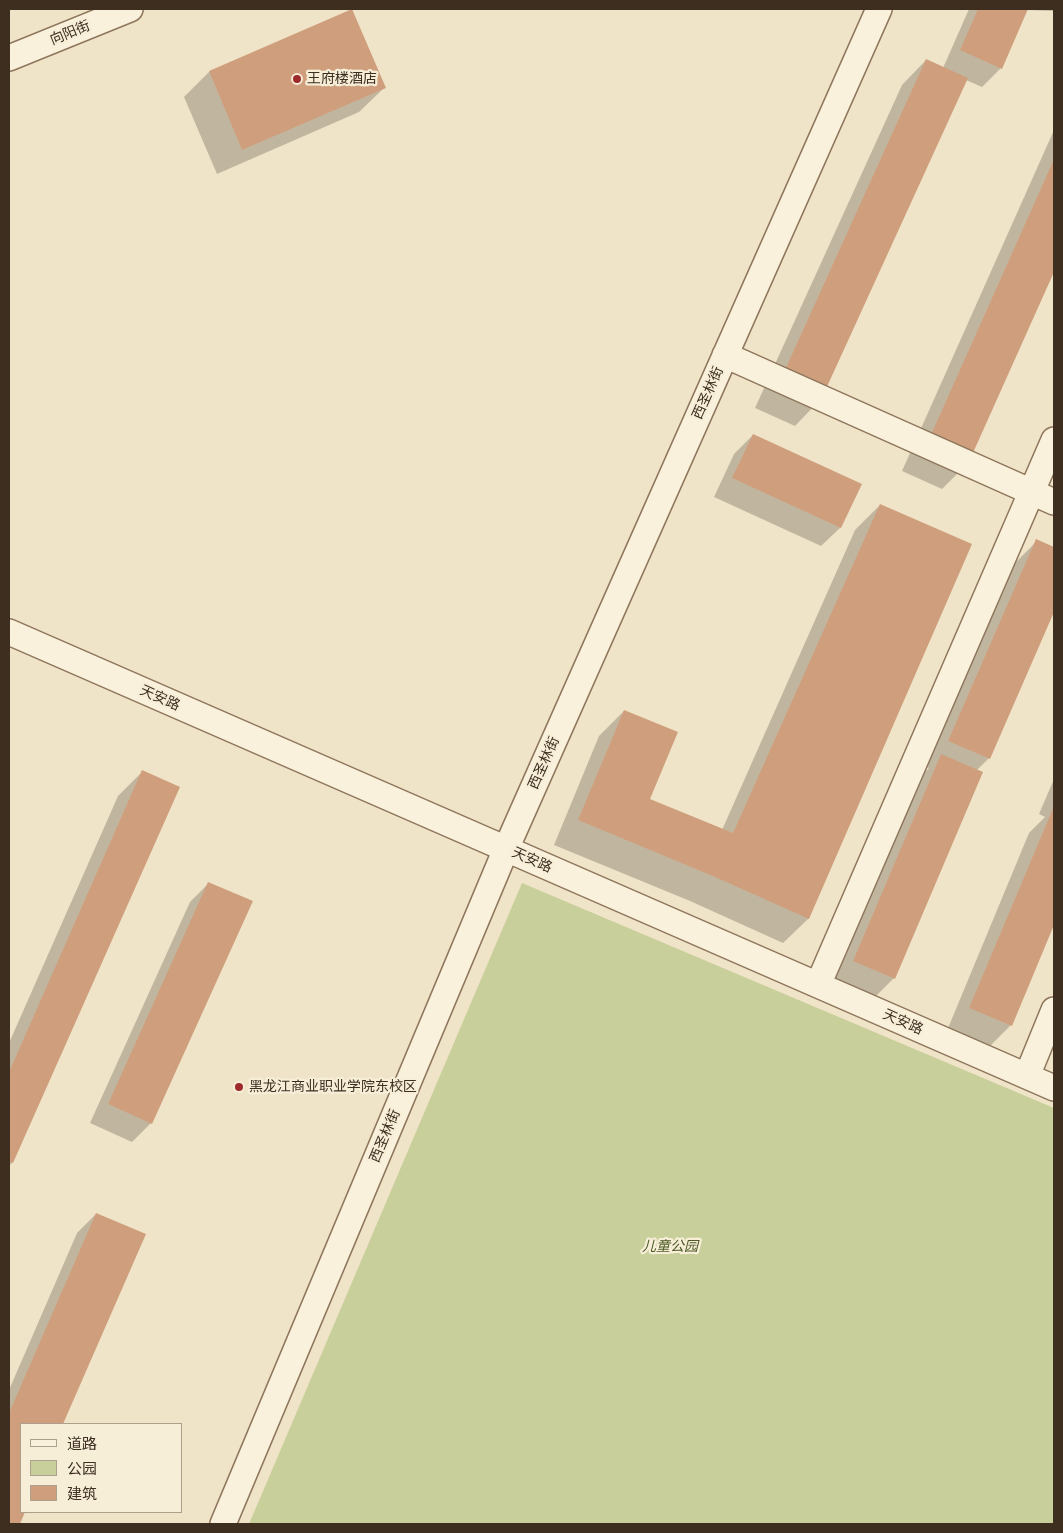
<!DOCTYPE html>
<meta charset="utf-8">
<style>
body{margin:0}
#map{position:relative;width:1063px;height:1533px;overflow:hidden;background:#f0e4c8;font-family:"Crimson Pro","Noto Sans SC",serif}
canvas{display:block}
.frame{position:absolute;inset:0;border:10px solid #3d2e20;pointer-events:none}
.legend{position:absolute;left:20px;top:1423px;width:162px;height:90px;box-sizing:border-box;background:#f7eed8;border:1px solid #ada18e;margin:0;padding:6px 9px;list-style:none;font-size:15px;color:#3d2e20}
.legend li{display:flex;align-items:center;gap:10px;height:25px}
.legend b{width:25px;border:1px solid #ada18e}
</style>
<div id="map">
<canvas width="1063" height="1533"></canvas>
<div class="frame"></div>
<ul class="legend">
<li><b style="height:6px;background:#faf1dc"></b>道路</li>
<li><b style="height:14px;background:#c9cf9b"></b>公园</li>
<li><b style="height:14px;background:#cf9f7d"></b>建筑</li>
</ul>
</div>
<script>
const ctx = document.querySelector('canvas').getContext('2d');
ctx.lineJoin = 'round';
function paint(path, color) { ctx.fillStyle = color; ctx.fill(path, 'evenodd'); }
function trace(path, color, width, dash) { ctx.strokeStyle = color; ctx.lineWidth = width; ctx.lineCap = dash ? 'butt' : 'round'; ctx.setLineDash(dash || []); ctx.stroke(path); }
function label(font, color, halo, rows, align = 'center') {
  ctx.font = font + ' "Crimson Pro","Noto Sans SC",serif'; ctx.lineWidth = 4.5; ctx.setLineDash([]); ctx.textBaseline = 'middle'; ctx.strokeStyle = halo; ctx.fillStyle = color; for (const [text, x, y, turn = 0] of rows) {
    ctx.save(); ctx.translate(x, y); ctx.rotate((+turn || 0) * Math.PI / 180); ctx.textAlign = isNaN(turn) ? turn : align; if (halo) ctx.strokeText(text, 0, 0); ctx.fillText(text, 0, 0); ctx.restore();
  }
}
paint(new Path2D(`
 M522,883L1054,1108V1524H249Z`), '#c9cf9b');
paint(new Path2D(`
 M969,9H1054V11L1026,10L1001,68L982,87L966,80L819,401L795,426L755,408L902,85L926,60L943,68Z
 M351,11L384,88L359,112L217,174L184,97L209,72Z
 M1054,130V268L967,464L942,489L902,471Z
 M753,435L860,485L840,528L821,546L714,497L734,454Z
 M880,505L970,544L808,919L783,943L690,901L554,845L599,736L624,711L649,800L722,830L855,530Z
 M1037,541L1054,548V609L989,758L977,770L981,772L894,978L869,1003L829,986L917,780L929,768L924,766L1012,566Z
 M142,772L178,788L12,1163L9,1166V1043L118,796Z
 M1054,779V921L1011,1025L986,1050L946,1033L1029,833L1045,817L1039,814Z
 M209,883L151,1123L132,1142L90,1123L190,902Z
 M96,1214L144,1235L62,1424H21V1512H24L18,1524H9V1390L77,1233Z`), '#0003');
paint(new Path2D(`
 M352,9L386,88L242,150L209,71Z
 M978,9H1028L1002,69L960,50Z
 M926,59L968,78L820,402L779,383Z
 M1054,159V272L968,464L926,446Z
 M753,434L862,484L841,528L732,478Z
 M880,504L972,544L809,919L715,877L578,820L624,710L678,732L650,799L733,833Z
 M1036,539L1054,547V612L990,759L948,741Z
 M941,754L983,772L895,979L853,961Z
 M142,770L180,787L13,1163L9,1161V1072Z
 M1054,806V925L1012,1026L969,1008Z
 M208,882L253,901L152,1124L108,1104Z
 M96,1213L146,1234L63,1424H21V1512H25L20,1524H9V1413Z`), '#cf9f7d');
const minor = new Path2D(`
 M9,58L130,9
 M725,355L1054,502
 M9,632L1054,1088
 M818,985L1054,440
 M1027,1076L1054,1010
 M223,1524L506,849L879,9`);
trace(minor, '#8d765c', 28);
trace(minor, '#faf1dc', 25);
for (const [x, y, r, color] of [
 [297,79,5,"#9e2a2b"],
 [239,1087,5,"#9e2a2b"]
]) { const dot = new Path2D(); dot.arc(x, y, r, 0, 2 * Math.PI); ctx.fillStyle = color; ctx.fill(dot); trace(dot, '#f7eed8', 2); }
label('14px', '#3d2e20', '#f7eed8', [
 ["向阳街",70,33,-22],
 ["西圣林街",708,393,-66],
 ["天安路",160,698,24],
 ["西圣林街",544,763,-66],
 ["天安路",532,860,24],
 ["天安路",903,1022,24],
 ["西圣林街",385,1136,-67]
]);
label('14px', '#3d2e20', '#f7eed8', [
 ["王府楼酒店",307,79],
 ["黑龙江商业职业学院东校区",249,1087]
], 'left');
label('italic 14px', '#4d5a26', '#f7eed8', [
 ["儿童公园",670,1247]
]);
</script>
